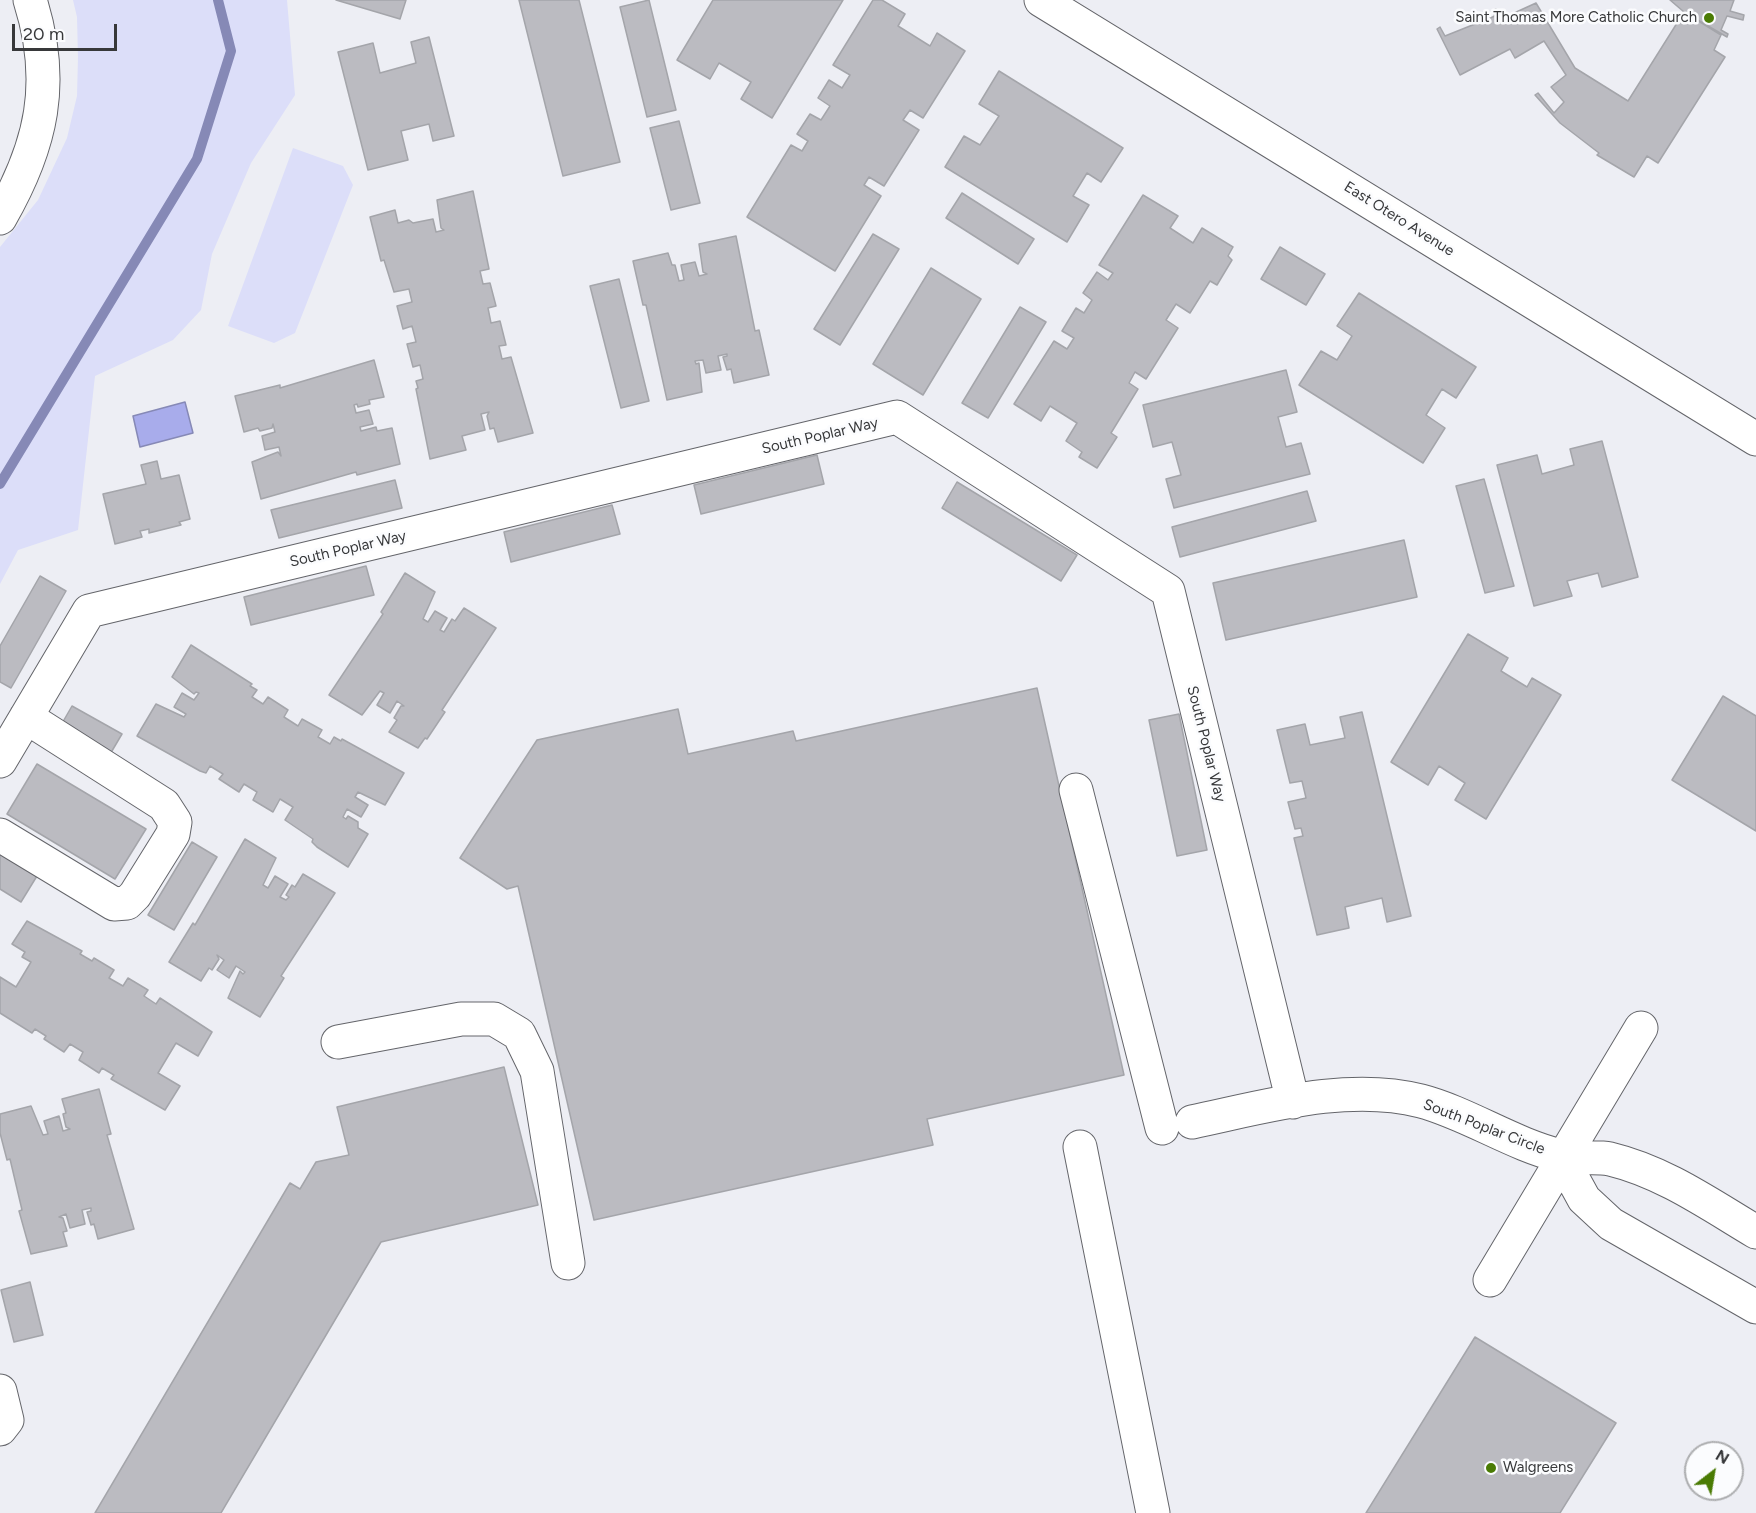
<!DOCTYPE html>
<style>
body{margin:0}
#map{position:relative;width:1756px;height:1513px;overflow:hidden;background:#edeef4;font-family:Figtree,sans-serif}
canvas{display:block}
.north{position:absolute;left:1684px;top:1441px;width:60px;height:60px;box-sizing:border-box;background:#fbfcfe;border:2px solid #adaeb0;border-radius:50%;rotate:31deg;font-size:16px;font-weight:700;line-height:24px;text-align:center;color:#37383a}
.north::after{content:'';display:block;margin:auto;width:21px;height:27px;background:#4a7b04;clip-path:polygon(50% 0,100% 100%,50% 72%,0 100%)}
.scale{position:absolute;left:12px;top:24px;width:105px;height:27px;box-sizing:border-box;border:3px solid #37383a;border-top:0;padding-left:8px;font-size:18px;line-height:21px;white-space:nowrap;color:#37383a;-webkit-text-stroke:4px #fbfcfe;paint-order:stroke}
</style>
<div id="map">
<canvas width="1756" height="1513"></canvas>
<div class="north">N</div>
<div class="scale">20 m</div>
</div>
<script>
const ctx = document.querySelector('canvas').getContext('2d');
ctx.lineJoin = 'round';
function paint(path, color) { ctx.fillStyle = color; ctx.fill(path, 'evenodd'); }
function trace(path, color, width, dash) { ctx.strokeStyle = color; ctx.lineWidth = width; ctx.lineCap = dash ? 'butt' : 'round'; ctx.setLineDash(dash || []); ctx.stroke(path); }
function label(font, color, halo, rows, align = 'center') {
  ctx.font = font + ' Figtree,sans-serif'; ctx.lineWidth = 5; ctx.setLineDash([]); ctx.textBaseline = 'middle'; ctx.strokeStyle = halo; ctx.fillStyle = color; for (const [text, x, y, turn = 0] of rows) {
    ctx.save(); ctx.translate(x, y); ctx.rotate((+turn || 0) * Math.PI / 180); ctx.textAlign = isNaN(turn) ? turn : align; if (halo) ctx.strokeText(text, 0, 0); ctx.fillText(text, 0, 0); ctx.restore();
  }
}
paint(new Path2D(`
 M73,0H287L295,95L251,163L212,254L201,310L173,340L95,376L78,530L18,550L0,584V247L38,200L67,138L77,96L78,57L77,17Z
 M293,148L343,166L353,185L295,333L274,343L228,326Z`), '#dcdef9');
const water = new Path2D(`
 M185,402L193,433L140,447L133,416Z`);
paint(water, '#a8aceb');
trace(water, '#8689b6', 1.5);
trace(new Path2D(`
 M0,484L197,159L231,51L218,0`), '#8689b6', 10);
const building = new Path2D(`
 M336,0H406L400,19Z
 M519,0H579L620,162L563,176Z
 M649,0L676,110L647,117L620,7Z
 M713,0H843L772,118L741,99L751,82L719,63L710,79L677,60Z
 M873,0H882L905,14L898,26L930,46L937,33L965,51L923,118L910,110L903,120L919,130L884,186L869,177L864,185L881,196L835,271L747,217L791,145L802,151L808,141L797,134L810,114L821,120L830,106L818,98L829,80L842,88L850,75L833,65Z
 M1670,0H1734L1730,11L1744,15L1743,20L1727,16L1721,30L1728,34L1727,37L1684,12Z
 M1536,3L1575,68L1628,101L1684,12L1721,35L1714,50L1725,57L1658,163L1647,156L1634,177L1597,155L1599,153L1560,123L1535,95L1538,93L1554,113L1564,102L1551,87L1566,75L1544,41L1515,58L1510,49L1460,75L1437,29L1440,27L1445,36L1495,16L1492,11L1496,9L1501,19Z
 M429,37L454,136L433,141L429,124L401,131L408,160L368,170L338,52L373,43L380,73L416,63L411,42Z
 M999,71L1123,148L1101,182L1087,173L1073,196L1089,205L1067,242L945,167L964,136L980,145L999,116L979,104Z
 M679,121L700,203L671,210L650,128Z
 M473,191L489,269L480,271L483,284L490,283L496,306L488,308L491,323L500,321L506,345L499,346L502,359L511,357L533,433L498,442L494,428L490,429L487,416L489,412L481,414L485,430L462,436L466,450L430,459L416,389L418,388L416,381L423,379L420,365L413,367L407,344L416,342L412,326L403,329L397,306L412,302L409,289L394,292L384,260L381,261L370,217L395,210L398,223L409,220L413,223L433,219L436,232L444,230L441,228L437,200Z
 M962,193L1034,239L1018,264L946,218Z
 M1143,195L1178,216L1170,228L1193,243L1202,228L1233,247L1228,256L1232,260L1217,285L1210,281L1190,313L1176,304L1166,320L1178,328L1146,379L1135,372L1129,383L1138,389L1111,433L1117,437L1097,468L1079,457L1082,452L1066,441L1077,423L1050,406L1041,421L1014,404L1054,341L1067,349L1074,338L1062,331L1076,308L1084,313L1092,300L1083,293L1097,272L1108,280L1113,273L1099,265Z
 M873,234L899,249L840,345L814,329Z
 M736,236L755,331L759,330L769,375L734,383L731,369L727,370L723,357L727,356V354L718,356L721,370L706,373L703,360L695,361L696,364L699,363L702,392L667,400L646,305H643L633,261L668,253L672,265H675L679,281L684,280L681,265L695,262L699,276L707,274L703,272L699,244Z
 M1280,247L1325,274L1306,305L1261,279Z
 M931,268L981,299L923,395L873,364Z
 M619,279L649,401L621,408L590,286Z
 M1359,293L1476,367L1456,398L1442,389L1426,415L1445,428L1423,463L1299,385L1321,351L1337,360L1352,336L1337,326Z
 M1020,307L1046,322L988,418L962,403Z
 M374,360L384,397L369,400L370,404L358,407L357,404L354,405L356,413L369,410L373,424L360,427L361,431L376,427L377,431L392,428L400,464L357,475L356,472L261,499L252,462L278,452L281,456L279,447L265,450L262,436L275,432L273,424L272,428L260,431L258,428L244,432L235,396L280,385V388Z
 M1286,370L1297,412L1278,417L1286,447L1301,443L1310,474L1174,508L1166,479L1181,475L1172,442L1153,447L1143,405Z
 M1602,441L1638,577L1602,587L1598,573L1567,581L1572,596L1534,606L1497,465L1537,455L1542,474L1574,465L1570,449Z
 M817,455L824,484L701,514L694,485Z
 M157,461L161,479L179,475L190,519L179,522L181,525L149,533V529L140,531L142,537L115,544L103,494L146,484L141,465Z
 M1484,479L1514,586L1485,593L1456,486Z
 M395,480L402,508L279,538L271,510Z
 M957,482L1077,555L1061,581L942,508Z
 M1307,491L1316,521L1180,557L1172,527Z
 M612,505L620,534L511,562L504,532Z
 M1404,540L1417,597L1226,640L1213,583Z
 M366,566L374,595L251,625L244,597Z
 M405,573L435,592L423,619L428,622L435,611L447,618L440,630L444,632L452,619L455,621L464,608L496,628L442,710L445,712L427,739L425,738L418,748L389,732L397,720L394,718L401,706H404L397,701L390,713L377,705L384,693L380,691L362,715L329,695L383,614L381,612Z
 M40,576L66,591L11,688L0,682V646Z
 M1468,634L1508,658L1501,671L1527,687L1532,678L1561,695L1486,819L1455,800L1465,783L1439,766L1428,785L1391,762Z
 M191,645L252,684L250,686L257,690L252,697L263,704L268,697L288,710L284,717L298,726L302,719L322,730L318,737L330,744L334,737L341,741L342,739L404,773L385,805L358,792L355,797L368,805L361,817L347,809L343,817L346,819L348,816L358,822V828L368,834L348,867L317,847L312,842L313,839L285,820L293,807L280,799L273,812L253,800L257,792L244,784L239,792L219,779L223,774L210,766L206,773L200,771L137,736L156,704L184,717L186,714L174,707L182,693L194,700L199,693L196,692L194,694L172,677Z
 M1037,688L1124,1075L927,1119L933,1145L594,1220L518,886L507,889L460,858L537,740L678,709L688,754L793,731L796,741Z
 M1723,696L1756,716V831L1672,780Z
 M72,706L122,734L106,761L57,732Z
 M1362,712L1411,916L1387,922L1382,898L1345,907L1349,928L1317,935L1294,838L1303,836L1301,828L1295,829L1288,802L1306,798L1302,781L1290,783L1277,730L1305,724L1310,745L1345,738L1340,717Z
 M1179,714L1207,850L1177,856L1149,720Z
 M37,764L146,829L115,879L7,814Z
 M245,839L276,858L263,885L268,888L275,876L288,884L280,897L286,900L289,897L286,895L292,885L295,887L303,874L335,893L281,976L284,978L260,1017L228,998L240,971L243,974L245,972L236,966L229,978L217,970L224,960L217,955L219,959L212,970L209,968L201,981L169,962L193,923L195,925Z
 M192,842L217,857L174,930L148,915Z
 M0,854L37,876L21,902L0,889Z
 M27,921L82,951L80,954L92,961L94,958L114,970L109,978L123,986L128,978L148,990L144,996L156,1004L160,998L212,1032L198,1056L176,1043L158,1073L180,1086L165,1110L111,1079L114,1075L102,1068L99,1073L79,1060L83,1052L70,1044L64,1052L44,1039L46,1036L35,1029L32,1033L0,1013V977L16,987L31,962L22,957L25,952L12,944Z
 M504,1067L538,1205L381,1242L221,1513H95L290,1183L300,1189L316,1162L349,1155L337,1107Z
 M99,1089L111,1134L107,1135L134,1229L98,1239L94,1224L91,1225L87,1212L91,1211V1208L82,1210L85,1224L70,1228L66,1214L59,1217L63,1218L67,1231L63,1232L67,1246L31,1254L19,1211L22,1210L10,1159L7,1160L0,1133V1114L31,1106L43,1135L48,1134L44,1121L59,1116L63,1131L70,1129L66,1127L63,1114L66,1113L62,1099Z
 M30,1282L43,1335L14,1342L1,1290Z
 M1475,1337L1616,1423L1560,1513H1366Z`);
paint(building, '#bbbbc1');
trace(building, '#a4a5aa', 1.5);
const minor = new Path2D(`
 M1041,0L1756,439
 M0,218C42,145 56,82 30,0
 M0,761L89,611L897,417L1168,591L1293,1102
 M1076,790L1162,1128
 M0,835L114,904L127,903L135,895L173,834L175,822L164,805L26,717
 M338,1042L461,1019H494L519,1034L537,1071L568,1263
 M1192,1122C1264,1107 1347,1082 1421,1101C1467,1113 1514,1145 1561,1156C1576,1160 1594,1156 1610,1159C1664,1172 1709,1204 1756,1232
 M1080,1147L1153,1513
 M1561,1157L1584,1199L1611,1224L1756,1307
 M1490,1280L1641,1028
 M0,1391L7,1420L0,1429`);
trace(minor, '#64656a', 35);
trace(minor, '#fff', 33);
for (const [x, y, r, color] of [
 [1709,18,6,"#4a7b04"],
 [1491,1468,6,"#4a7b04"]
]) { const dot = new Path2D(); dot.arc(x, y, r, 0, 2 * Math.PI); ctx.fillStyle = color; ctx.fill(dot); trace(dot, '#fbfcfe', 2); }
label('15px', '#37383a', '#fbfcfe', [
 ["Saint Thomas More Catholic Church",1697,18],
 ["Walgreens",1503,1468,"left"]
], 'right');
label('15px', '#37383a', '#fbfcfe', [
 ["East Otero Avenue",1399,219,32],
 ["South Poplar Way",820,436,-13],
 ["South Poplar Way",348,549,-13],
 ["South Poplar Way",1206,744,76],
 ["South Poplar Circle",1484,1127,21]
]);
</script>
